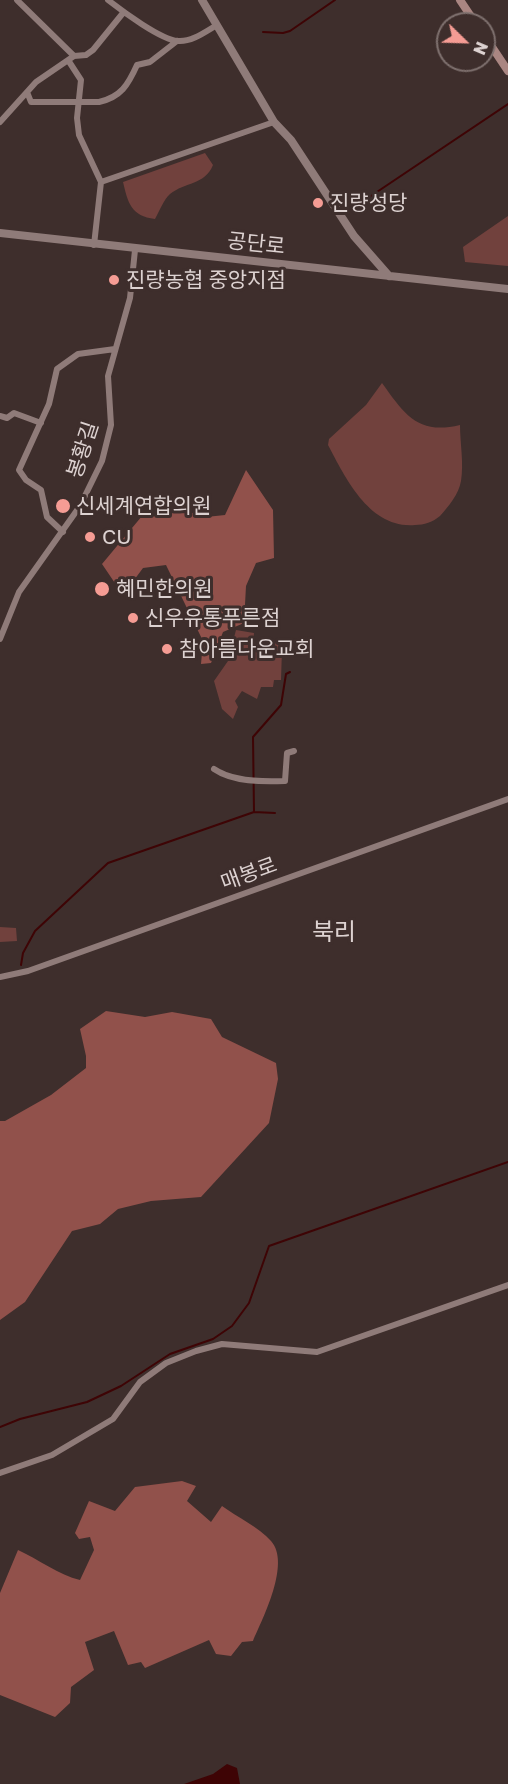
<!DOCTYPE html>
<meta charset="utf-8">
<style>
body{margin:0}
#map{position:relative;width:508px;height:1784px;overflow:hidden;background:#3e2e2c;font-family:"Golos Text",sans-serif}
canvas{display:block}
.north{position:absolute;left:436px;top:12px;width:60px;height:60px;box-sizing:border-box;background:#3e2e2c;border:2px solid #7e706e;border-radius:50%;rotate:113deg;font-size:16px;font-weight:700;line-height:24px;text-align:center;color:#ddd2d1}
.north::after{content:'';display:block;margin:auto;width:21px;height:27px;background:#f59c94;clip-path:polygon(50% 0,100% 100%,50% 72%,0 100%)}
</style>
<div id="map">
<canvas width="508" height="1784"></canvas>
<div class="north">N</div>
</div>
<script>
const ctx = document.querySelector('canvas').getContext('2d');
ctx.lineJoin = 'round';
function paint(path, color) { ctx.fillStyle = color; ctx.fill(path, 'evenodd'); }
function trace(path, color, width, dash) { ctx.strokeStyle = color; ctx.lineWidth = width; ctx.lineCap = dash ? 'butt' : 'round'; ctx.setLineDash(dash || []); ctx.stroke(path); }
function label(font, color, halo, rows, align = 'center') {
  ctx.font = font + ' "Golos Text","Noto Sans KR",sans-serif'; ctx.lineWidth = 6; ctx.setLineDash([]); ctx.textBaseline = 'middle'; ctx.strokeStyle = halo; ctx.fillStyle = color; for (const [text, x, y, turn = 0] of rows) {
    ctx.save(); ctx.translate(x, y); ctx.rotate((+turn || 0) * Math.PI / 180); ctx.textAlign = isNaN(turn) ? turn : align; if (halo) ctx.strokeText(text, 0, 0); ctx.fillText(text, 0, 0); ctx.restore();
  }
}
paint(new Path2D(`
 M205,153L213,165C205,185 185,182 170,194C164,199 159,212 155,219C131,216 128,203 123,182Z
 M508,216V266L465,262L463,247Z
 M382,383C405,415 418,435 460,425C460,443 464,463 461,481C459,494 448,507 440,516C433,522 424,525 415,525C370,529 346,479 328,445L329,439L366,405Z
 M236,630L254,633L253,648L267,649L269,642L280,643L279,649H282L281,680H274L273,687H261L257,699L242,691L235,701L238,707L233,719L222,709L214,681L228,661Z
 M0,927L16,928L17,941L0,942Z`), '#71413d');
paint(new Path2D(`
 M246,470L273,510L274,558L256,563L246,586L244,623L223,632L211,663L201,664L203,641L166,565L143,568L123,595L102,564L142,516H163L173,507L206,517L225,515Z
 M106,1011L145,1017L172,1012L211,1019L222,1037L276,1063L278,1079L269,1123L201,1197L151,1201L118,1209L100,1224L72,1231L25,1302L0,1320V1121H5L51,1095L86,1068V1056L80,1029Z
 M182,1481L196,1486L187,1501L211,1522L222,1506C237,1517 259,1527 271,1541C291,1563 263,1618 253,1641L242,1642L231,1656L216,1654L209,1640L145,1668L141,1662L128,1665L114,1631L85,1642L94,1670L71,1687L70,1703L55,1717L0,1695V1593L18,1550C38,1559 59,1575 80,1580L94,1550L90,1537L79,1539L75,1533L89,1501L115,1511L135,1487Z`), '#91514b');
paint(new Path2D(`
 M227,1764L237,1768L240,1784H184L213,1774Z`), '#3e0405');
trace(new Path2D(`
 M263,32L283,33L290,31L335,0
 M356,206L508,104
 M254,812L253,737L281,705L286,674L290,672
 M21,965L23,953L35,931L108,863L254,812L275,813
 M0,1427L20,1419L87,1402L121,1386L170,1354L213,1339L232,1326L249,1303L269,1246L508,1162`), '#3e0405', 2);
trace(new Path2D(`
 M17,0L74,56
 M108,0C122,11 161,40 178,41C192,42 205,32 217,25
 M68,60L81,80L77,118L79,135L101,182
 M27,92L31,102H99C121,97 128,85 137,65L150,62L177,41
 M0,122L36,82L74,56L86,55L93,50L123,13
 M94,245L101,182L274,122
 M0,416L7,418L14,413L41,423
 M63,532L47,517L41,490L26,480L19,470L49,404L57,369L78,354L115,349
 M0,639L19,592L80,506L102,461L111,425L108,376L130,298L135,250
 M214,769C233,782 263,782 285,781L287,753L294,751
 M0,977L28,971L508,799
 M0,1473L52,1455L113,1419L140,1382L166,1363L196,1351L222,1344L317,1352L508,1285`), '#8f7b79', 6);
trace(new Path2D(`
 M202,0L274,122L291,140L354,236L389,276
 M0,233L508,289`), '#8f7b79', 8);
trace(new Path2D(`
 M460,0L476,24
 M484,35L508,71`), '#aa8682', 8);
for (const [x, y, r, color] of [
 [318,203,6,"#f59c94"],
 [114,280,6,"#f59c94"],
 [63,506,8,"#f59c94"],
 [90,537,6,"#f59c94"],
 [102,589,8,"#f59c94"],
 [133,618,6,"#f59c94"],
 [167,649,6,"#f59c94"]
]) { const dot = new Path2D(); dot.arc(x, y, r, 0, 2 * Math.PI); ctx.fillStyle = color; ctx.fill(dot); trace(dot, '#3e2e2c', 2); }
label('21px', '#ddd2d1', '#3e2e2c', [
 ["진량성당",330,203],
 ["진량농협 중앙지점",126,280],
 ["신세계연합의원",76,506],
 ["CU",102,537],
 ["혜민한의원",116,589],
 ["신우유통푸른점",145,618],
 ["참아름다운교회",179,649]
], 'left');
label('21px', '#ddd2d1', '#3e2e2c', [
 ["공단로",256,244,6],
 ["봉황길",83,450,-72],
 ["매봉로",249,874,-20]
]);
label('24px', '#ddd2d1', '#3e2e2c', [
 ["북리",334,932]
]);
</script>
